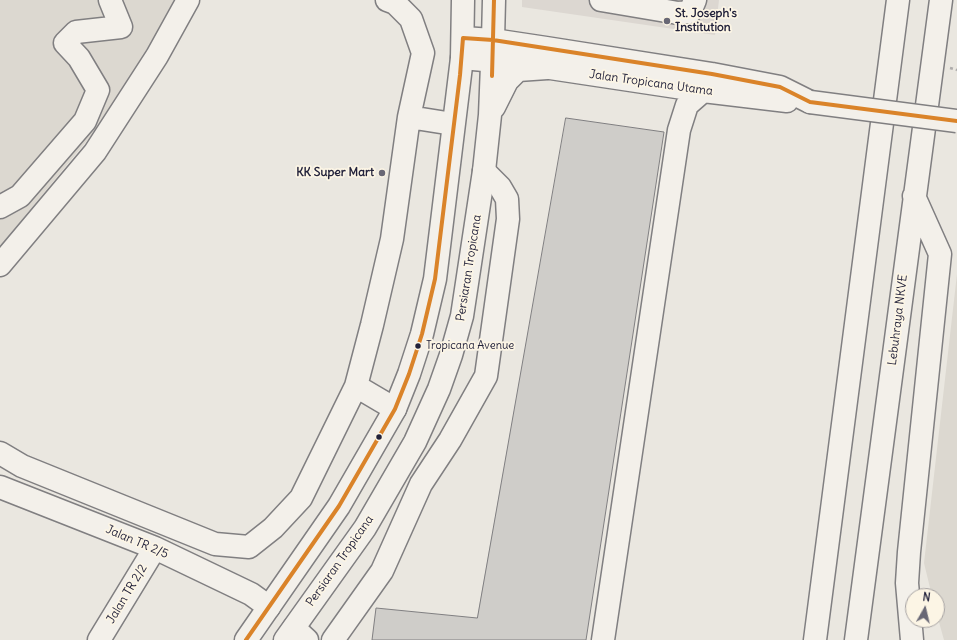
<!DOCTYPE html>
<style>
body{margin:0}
#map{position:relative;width:957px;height:640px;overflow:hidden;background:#eae7e0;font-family:Delius,sans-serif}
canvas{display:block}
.north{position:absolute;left:905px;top:588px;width:40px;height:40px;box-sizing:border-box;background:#fcf5e5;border:1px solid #a5a1a1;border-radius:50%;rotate:8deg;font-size:11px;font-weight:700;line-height:16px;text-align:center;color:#22223b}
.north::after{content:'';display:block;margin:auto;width:14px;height:18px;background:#686775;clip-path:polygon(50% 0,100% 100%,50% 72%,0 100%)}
</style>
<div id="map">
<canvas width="957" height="640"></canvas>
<div class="north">N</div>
</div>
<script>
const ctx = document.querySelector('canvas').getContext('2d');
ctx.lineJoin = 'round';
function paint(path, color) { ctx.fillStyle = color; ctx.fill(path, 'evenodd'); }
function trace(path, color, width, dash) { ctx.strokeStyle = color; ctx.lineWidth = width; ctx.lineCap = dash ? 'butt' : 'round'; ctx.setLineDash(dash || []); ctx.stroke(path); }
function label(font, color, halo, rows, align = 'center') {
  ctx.font = font + ' Delius,sans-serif'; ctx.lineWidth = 3.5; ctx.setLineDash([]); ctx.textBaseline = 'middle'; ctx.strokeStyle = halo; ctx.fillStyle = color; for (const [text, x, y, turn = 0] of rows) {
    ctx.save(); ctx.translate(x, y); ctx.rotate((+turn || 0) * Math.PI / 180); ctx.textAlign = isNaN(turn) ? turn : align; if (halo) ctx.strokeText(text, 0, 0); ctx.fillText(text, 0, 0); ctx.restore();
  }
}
paint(new Path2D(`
 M522,0H719L715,35L522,7Z`), '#dcd7d1');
paint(new Path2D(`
 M0,0H179L146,69L0,246Z
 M957,274V640H944L937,615V596H932L924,563Z`), '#dcd8d0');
const building = new Path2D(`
 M566,118L664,132L586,640H372L376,608L477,618Z`);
paint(building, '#cfcdc9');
trace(building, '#807f81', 1);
const minor = new Path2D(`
 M601,0L678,13L690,12L695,0
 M463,38L493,40L546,48L712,74L780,87L810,102
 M462,58L517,63L703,91L787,101
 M409,117L453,124
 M0,207L20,196L85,121L98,90L79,58L65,43L76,32L121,27L110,0
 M0,265L95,152L157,56L188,0
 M356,386L395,409
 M0,453L22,466L215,544L249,547L273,528L301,498L356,386L372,325L392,239L409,117L423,53L411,19L395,3L387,0
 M0,487L155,548L251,594L269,607
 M294,628L307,640
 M99,640L155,548
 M333,640L382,571L421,484L450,440L486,376L508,219L507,199L500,187L484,171
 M603,640L679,130L687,105L703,91L712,74`);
const major = new Path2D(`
 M494,107L507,81L518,70L547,68
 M246,640L339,506L395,409L409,374L422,334L435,279L462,58L463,0
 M285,640L365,528L415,442L439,389L451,355L462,316L484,171L490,115L493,40L494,0`);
const highway = new Path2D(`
 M815,640L898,0
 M856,640L941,0
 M912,640L907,583L909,552L940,254L914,196`);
trace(minor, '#807f81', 25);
trace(major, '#807f81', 25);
trace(highway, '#807f81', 25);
trace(new Path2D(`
 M950,68L957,70`), '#aeacab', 2.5, [3, 3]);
trace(minor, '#f3f0ea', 22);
trace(major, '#f3f0ea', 22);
trace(highway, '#f3f0ea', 22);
const minorBridge = new Path2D(`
 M810,102L957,121`);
trace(minorBridge, '#807f81', 25, []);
trace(minorBridge, '#f3f0ea', 22);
trace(new Path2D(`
 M492,76L494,0
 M246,640L339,506L395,409L409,374L422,334L435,279L460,75L463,38L493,40L712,74L780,87L810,102L957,121`), '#da8329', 4);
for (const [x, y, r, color] of [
 [667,21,4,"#686775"],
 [382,173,4,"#686775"],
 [418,346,3.5,"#22223b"],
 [379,437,3.5,"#22223b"]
]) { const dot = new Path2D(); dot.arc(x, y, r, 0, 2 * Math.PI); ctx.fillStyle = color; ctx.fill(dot); trace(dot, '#fcf5e5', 1.5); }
label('11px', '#22223b', '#fcf5e5', [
 ["Tropicana Avenue",426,346]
], 'left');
label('bold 12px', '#22223b', '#fcf5e5', [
 ["St. Joseph's",675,14],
 ["Institution",675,28],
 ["KK Super Mart",374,173,"right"]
], 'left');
label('12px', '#22223b', '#fcf5e5', [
 ["Jalan Tropicana Utama",651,83,8],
 ["Persiaran Tropicana",469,268,-81],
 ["Lebuhraya NKVE",898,320,-83],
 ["Jalan TR 2/5",137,542,23],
 ["Persiaran Tropicana",340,561,-55],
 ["Jalan TR 2/2",127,594,-59]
]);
</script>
